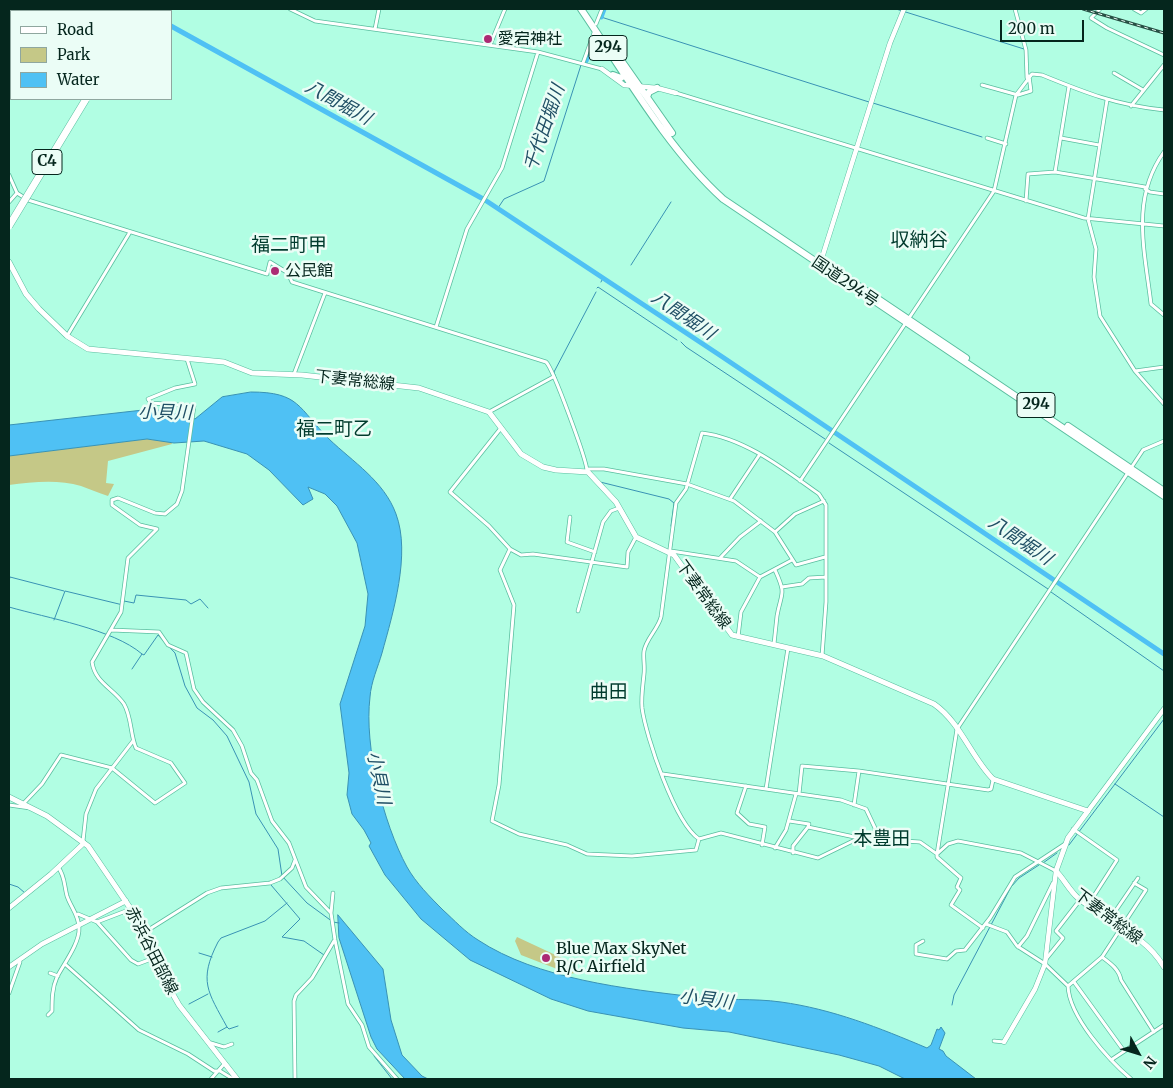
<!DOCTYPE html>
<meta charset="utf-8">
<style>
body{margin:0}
#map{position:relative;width:1173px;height:1088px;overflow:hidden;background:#b1fee3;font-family:Merriweather,serif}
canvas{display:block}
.frame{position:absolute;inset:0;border:10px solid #05261d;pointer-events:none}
.legend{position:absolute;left:10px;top:10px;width:162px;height:90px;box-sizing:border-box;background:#ebfdf6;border:1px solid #8fa79f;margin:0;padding:6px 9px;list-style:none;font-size:15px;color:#05261d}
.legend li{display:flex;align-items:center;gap:10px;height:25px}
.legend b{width:25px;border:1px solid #8fa79f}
.north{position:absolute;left:1113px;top:1028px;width:50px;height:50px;-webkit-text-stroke:4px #ebfdf6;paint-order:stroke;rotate:129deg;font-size:14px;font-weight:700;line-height:20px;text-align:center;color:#05261d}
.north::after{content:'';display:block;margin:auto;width:18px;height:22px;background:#05261d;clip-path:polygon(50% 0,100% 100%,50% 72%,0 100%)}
.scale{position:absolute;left:1000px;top:20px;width:84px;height:22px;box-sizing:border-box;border:2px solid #05261d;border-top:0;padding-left:6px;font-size:15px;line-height:18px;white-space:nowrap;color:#05261d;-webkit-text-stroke:4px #ebfdf6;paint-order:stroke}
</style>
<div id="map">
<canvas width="1173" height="1088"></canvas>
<div class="frame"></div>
<ul class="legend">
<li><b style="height:6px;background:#fff"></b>Road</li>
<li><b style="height:14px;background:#c5c887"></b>Park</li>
<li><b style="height:14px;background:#4fc1f4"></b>Water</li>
</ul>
<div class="north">N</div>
<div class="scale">200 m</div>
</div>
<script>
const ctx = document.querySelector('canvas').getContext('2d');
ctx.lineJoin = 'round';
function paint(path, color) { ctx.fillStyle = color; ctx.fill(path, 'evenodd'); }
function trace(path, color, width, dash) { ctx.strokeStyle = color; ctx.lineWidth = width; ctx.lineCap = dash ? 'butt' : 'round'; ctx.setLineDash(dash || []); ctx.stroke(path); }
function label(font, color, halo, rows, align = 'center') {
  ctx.font = font + ' Merriweather,"Noto Sans JP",serif'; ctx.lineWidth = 5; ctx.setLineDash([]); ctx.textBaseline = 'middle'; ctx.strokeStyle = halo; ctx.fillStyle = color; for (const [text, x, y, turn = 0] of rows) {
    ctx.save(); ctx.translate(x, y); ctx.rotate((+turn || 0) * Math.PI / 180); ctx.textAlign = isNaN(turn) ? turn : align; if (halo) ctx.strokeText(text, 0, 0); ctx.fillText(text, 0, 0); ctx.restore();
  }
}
paint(new Path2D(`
 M147,439L171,442L172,444L108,461L106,483L114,484L108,496C98,493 90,489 81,486C58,479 32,482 9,485V456Z
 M517,937L577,965L575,973L570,974L521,955L515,941Z`), '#c5c887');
const water = new Path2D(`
 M251,392C300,392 298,408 329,439C353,462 384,481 396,514C411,554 393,613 382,653C378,667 371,682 370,697C364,746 383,823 407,867C416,883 430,897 443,910C454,920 465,932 478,940C537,979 626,989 696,997C724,1001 753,998 781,1002C832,1009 880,1028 927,1048L931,1045L937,1029L939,1030L941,1027L945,1033L939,1049L943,1051L946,1056L976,1079H905L879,1066L839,1055L729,1032L683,1028L588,1011L551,999L470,960L421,919L385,875L369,846L371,843L364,830L352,814L347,795L349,773L340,704L365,626L368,594L357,543L337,506L325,494L308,487L313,499L303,505L269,470L247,454L204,441L174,443L147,439L9,456V425L152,409L183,415L188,410L190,417L195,419L222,397Z
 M338,915L383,969L391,1020L402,1055L422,1076L428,1079H405L377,1049L371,1037L339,938Z`);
paint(water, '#4fc1f4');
trace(water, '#3992b4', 1);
trace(new Path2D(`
 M896,9L1024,49
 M601,17L869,102
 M873,103L982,137
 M498,208L504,199L544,181L581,65
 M631,265L671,202
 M601,282L603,278
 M597,288L598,287L677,340
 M681,342L686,347L825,439
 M556,378L554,372L596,292
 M829,443L1048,589
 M600,482L669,499L674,503L671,526
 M9,581L10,577L64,591
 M1051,592L1164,671
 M9,607C47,618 113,629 142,654L132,669
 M54,620L65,591L123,605L124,601L134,603L136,595L186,600L191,604L200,599L208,608
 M142,654L144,655L158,635L175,653L185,686L197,708L213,720L227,736L249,782L256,814L278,849L282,876L307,903L333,922L339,923
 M1115,784L1164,817
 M1069,845L1164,719
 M1043,863L1057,853
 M9,884L18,887L25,893
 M271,885L300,919L282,937L304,941L324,955
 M199,953L212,957
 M189,1004L208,994
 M952,1005L954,995L1011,887L1019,878L1039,865
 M227,1027L229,1029L238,1026
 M218,1032L227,1027C208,992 198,981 218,942L221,938L265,921L287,903
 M374,1056L392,1079`), '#3992b4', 1);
trace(new Path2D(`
 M601,17L604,9
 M171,26L485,200L721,356L1164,654
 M586,61L594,37`), '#4fc1f4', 5);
const minor = new Path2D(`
 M290,9L315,21L538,52L602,69
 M1015,9L1026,50L1027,78
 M1100,9L1091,18L1107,28L1164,55
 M1134,9L1141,13L1146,9
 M596,24L602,9
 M375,29L379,9
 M490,45L505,9
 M583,63L595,30
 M1114,73L1143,90
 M982,85L1018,95L1031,91L1029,76
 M1069,86L1055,172L1145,187
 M676,93L1084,218L1164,226
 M1107,100L1088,219L1096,249L1094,277L1100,316L1135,371L1164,404
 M1131,106L1164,65
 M987,138L1006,144
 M1061,138L1099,145
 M1164,152C1130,199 1145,252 1151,304L1164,315
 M9,175L17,193L28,200L267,274L270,262L288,273L292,282L546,362C553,368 587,461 587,471
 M1145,189L1150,192L1164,194
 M1026,201L1028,174L1055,172
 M9,202L17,193
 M436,327L467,229L502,168L538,52
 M67,336L130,232
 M1135,371L1164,367
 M294,374L325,293
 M489,412L553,377
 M501,428L450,492L489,526L510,549L521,555L533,554L627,567L628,552L636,537
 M587,469H604L687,484L734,501L775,532L796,565L825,557
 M800,481L994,191L1016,95L1032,74L1042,75C1086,93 1116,105 1164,110
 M730,499L760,454
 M570,517L567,542L595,552
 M775,532L795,514L824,501
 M510,549L500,570L514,605L499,785L492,821L519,834L567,845L587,854L632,856L696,850L699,839
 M671,551L736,561L760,577
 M720,558L740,537L761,521
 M782,587L802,584L809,578L826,577
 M578,611L603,522L611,511L619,508
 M111,630L159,632L168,645L186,653L194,689L203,702L233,730L242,746L251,773L257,780L272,821L289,843L306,887L331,913
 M738,637L741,612L760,577L792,560
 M774,644C775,635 776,625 777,616C781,592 787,596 775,570
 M663,774L841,800L866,809L875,828V839
 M746,786L737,813L749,824L765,827L762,845
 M766,789L788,648
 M799,794L802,766L859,771L988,790L991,789L993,780
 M23,804L42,784L61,755L112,768L155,803L185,783L171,763L136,748C130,734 132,718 124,704C113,688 95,683 92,662L121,612L128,558L157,529L140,525L112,505V500L118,498L155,513L165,514L177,504L182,491L194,406L151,403L148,399L175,388L195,384L187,359
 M9,805L30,808
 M854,805L859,771
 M789,821L809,824L808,827
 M1073,829L1117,860L1088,905
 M699,839C675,823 646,737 642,708C641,696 643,685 644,674C645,666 643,658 644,651C646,639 658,629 661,617L676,503L686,489L702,433C745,438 785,470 819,494L826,505V602L822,656
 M699,839L721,833L818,858L859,838
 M83,841L86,814L96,789L133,741
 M775,848L786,830L796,794
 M793,853V846L808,827L859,838L920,842L937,854V857L961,878L957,887L960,890L951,905L983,928
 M937,854L957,729L1143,450L1164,441
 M937,854L948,844L958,841L1021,853L1056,871
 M333,893L331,913L335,940L348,1004L362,1025L369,1047L397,1079
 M78,914L97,922L131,960L138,964L154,958
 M1110,919L1138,878
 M97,922L131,909
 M986,924L1007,932L1017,946L1045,964L1068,986C1069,1017 1109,1060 1131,1079
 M145,932L207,893L221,888L270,883L280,879L292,868L295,860
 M923,941L916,945V954L947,959L956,951L965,950L990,918L1015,877L1065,844
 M1018,947L1027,936L1053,883
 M1102,957C1110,963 1119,969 1121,980L1154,1032
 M1046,959L1063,938L1056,931L1080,900
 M66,965L139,1030L188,1054L214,1071H220L233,1079
 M50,973L58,976
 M1074,982L1124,1051
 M1068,986L1102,957L1146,890L1134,883
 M9,993L20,962
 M48,1015L52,1011C52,1000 52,988 57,977C63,965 80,943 79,928C79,915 71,908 67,896C64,885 65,876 58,867
 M994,1041L1004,1042
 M211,1043L224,1047L232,1044
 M1111,1060L1164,1025
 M211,1079L225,1063
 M295,1079L294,1001L296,995L312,978L334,941`);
const tertiary = new Path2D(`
 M602,69L624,85L657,88L676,93
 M820,264L890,43L904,9
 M1088,811L1164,709
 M9,908L51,874L84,843
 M9,967L42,944L126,901
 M1004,1042L1035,989L1045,964L1056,871`);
const secondary = new Path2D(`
 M9,262L26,294L39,309L67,336L88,349L224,362L252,373L302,375L419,388L489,412L521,454L543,467L556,470L588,472L616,502L636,537L674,555L732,635L823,656L934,704C961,723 971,757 993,779L1088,811L1068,838L1056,871C1064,879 1069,890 1078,898C1106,922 1144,933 1164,967
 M9,797L47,816L88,846L139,921L159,970L179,1005L237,1079`);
const trunk = new Path2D(`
 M581,9C624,72 667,148 723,199L1164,496
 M609,43L672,133
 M613,75L621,78L625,74
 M647,97L649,92L657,88
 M823,262L966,358
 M1068,426L1164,491`);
const motorway = new Path2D(`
 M139,11L140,9`);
trace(minor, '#59be9f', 4.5);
trace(tertiary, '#59be9f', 5.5);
trace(secondary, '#59be9f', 6);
trace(trunk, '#59be9f', 8);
trace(motorway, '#59be9f', 8);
trace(minor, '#fff', 3);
trace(tertiary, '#fff', 4.5);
trace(secondary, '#fff', 5);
trace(trunk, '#fff', 6);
trace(motorway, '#fff', 7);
const rail = new Path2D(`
 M1083,9L1164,33`);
trace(rail, '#275044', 3);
trace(rail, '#ebfdf6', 1, [4]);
const motorwayBridge = new Path2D(`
 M9,226L86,99`);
trace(motorwayBridge, '#59be9f', 8, []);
trace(motorwayBridge, '#fff', 7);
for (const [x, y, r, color] of [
 [488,39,5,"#ac2a74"],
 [275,271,5,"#ac2a74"],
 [546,958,5,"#ac2a74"]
]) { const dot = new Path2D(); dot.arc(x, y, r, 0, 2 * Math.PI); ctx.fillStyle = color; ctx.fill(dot); trace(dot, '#ebfdf6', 2); }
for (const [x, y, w] of [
 [608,48,38],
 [47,162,30],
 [1036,405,38]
]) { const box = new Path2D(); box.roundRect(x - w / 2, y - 12.5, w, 25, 4); ctx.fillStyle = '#ebfdf6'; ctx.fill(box); trace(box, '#05261d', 1); }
label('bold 15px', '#05261d', null, [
 ["294",608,48],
 ["C4",47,162],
 ["294",1036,405]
]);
label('16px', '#05261d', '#ebfdf6', [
 ["愛宕神社",498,39],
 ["公民館",285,271],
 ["Blue Max SkyNet",556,949],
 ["R/C Airfield",556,967]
], 'left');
label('16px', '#05261d', '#ebfdf6', [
 ["国道294号",845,282,34],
 ["下妻常総線",355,381,6],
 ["下妻常総線",703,595,54],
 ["下妻常総線",1108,917,37],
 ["赤浜谷田部線",151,951,63]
]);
label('italic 18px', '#204f65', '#ebfdf6', [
 ["八間堀川",338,103,29],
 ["千代田堀川",545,128,-71],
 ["八間堀川",683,316,34],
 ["小貝川",165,413,1],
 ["八間堀川",1020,541,34],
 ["小貝川",378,778,78],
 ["小貝川",706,1000,7]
]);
label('19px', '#003b2d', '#ebfdf6', [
 ["収納谷",919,241],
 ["福二町甲",289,246],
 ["福二町乙",334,430],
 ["曲田",609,693],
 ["本豊田",882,840]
]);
</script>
